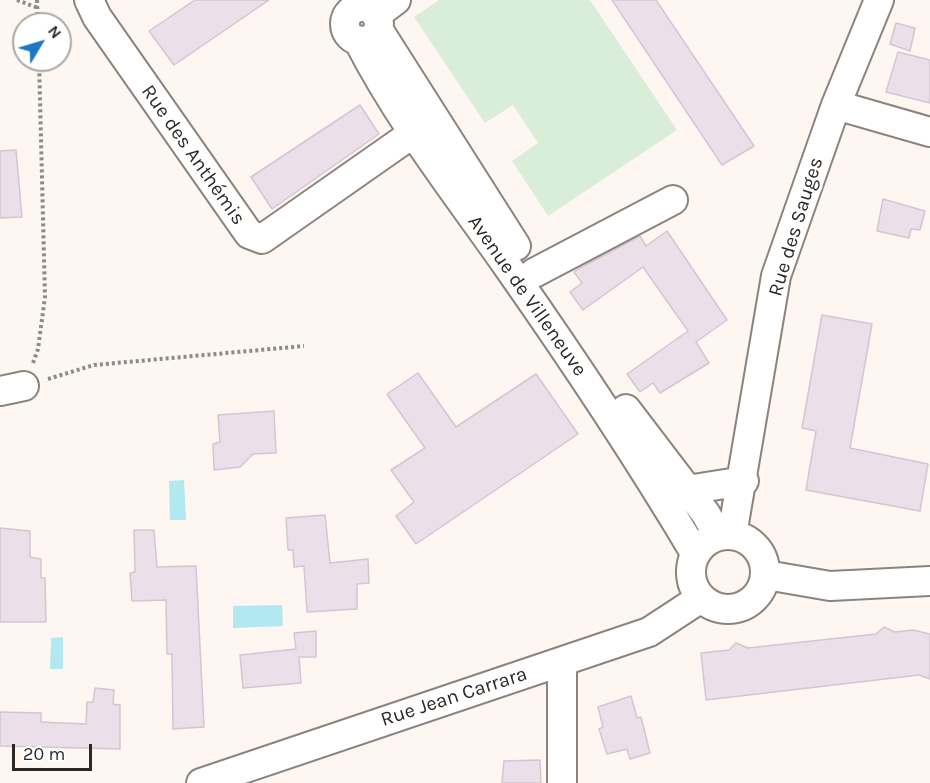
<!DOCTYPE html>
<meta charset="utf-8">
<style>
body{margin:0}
#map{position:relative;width:930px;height:783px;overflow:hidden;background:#fef6f1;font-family:Karla,sans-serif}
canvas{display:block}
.north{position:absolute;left:12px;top:12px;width:60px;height:60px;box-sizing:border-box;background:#fff;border:2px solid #aba9a8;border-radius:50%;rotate:52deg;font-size:16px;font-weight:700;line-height:24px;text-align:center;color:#2c2825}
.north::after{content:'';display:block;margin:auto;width:21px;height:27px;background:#1e77c4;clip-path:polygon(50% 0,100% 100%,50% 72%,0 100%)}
.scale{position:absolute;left:12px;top:744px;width:80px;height:27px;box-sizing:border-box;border:3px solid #2c2825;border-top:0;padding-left:8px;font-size:18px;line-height:21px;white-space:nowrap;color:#2c2825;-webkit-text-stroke:4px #fff;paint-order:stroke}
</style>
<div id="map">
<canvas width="930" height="783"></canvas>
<div class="north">N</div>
<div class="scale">20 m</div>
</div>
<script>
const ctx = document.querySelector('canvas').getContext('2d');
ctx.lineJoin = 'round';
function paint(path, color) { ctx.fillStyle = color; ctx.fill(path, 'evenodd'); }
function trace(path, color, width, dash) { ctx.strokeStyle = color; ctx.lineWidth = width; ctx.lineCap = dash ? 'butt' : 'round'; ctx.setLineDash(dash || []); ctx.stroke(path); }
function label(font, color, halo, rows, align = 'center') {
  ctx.font = font + ' Karla,sans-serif'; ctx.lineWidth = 6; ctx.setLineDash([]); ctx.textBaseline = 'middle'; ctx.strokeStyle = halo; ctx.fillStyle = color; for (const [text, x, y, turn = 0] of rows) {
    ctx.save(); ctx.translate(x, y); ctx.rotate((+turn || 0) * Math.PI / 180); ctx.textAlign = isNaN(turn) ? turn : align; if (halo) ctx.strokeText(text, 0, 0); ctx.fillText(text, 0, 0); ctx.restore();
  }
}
paint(new Path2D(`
 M439,0H590L677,130L548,216L512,161L538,143L513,105L485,123L414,17Z`), '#d9eed9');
paint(new Path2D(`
 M184,480L186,520H170L169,481Z
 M282,605L283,626L233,628V606Z
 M63,637V669H50L51,638Z`), '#b2e8f0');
const building = new Path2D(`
 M195,0H269L174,65L149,31Z
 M612,0H656L754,146L722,165Z
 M896,23L915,28L910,51L890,44Z
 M898,52L930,60V103L886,92Z
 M360,105L379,134L272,209L251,177Z
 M16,150L22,217L0,218V151Z
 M883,199L925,211L920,230L911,229L909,238L877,231Z
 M667,231L727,320L696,342L709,363L660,393L653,383L640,392L627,374L688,331L643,267L583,310L570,292L582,283L574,272L580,268L640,236L646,246Z
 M822,315L872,324L850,448L928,464L920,511L806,490L816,431L802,428Z
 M418,373L456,427L536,374L578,434L416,544L396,516L414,502L391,470L425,448L387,394Z
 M274,411L276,453L253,454L240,467L214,470L213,444L220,442L218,415Z
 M325,515L330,563L368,559L369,583L357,584V609L307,612L304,566L294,567L293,550H288L286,518Z
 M0,528L30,531V557L41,559V578H45L46,622H0Z
 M134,530H154L157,567L196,566L204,727L173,729L172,654H167L166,600L132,601L130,573L135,572Z
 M884,627L895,632L913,630L930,634V679L919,675L706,700L701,653L729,650L736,643L748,648L876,634Z
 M316,631V657H299L301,683L243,688L240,655L296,649L294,633Z
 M95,688L114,690L113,704L120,705V749L0,746V712L41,713V722L86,724L87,702H93Z
 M631,696L637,718L641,717L650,753L630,759L627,749L607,754L599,729L603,727L598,707Z
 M540,760L541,783H502L504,761Z`);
paint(building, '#ebdfe9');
trace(building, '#d2c7d0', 1.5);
const minor = new Path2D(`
 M89,0L97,17L249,234L262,239L412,134
 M345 24a17 17 0 1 1 34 0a17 17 0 1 1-34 0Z
 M376,15L396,0
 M378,29L516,246
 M358,40C399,120 454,190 506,264C572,358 636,454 695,553
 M836,105L930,132
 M534,273L673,200
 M0,391L24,386
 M626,409L706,514L718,536
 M687,490L744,481
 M691 572a37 37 0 1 1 74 0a37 37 0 1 1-74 0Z
 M732,535L776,276L836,105L879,0
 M766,575L830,586L930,581
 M201,783L649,632L701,598
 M562,783V662`);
trace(minor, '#8e837c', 32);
trace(new Path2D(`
 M17,0L38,8
 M37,0L38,24
 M33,363L38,349L45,297L39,60
 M48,379L94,365L304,346`), '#908a86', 4, [3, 3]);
trace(minor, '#fff', 28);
label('20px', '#2c2825', '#fff', [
 ["Rue des Anthémis",193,155,55],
 ["Rue des Sauges",796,227,-73],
 ["Avenue de Villeneuve",527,296,55],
 ["Rue Jean Carrara",454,697,-18]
]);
</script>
